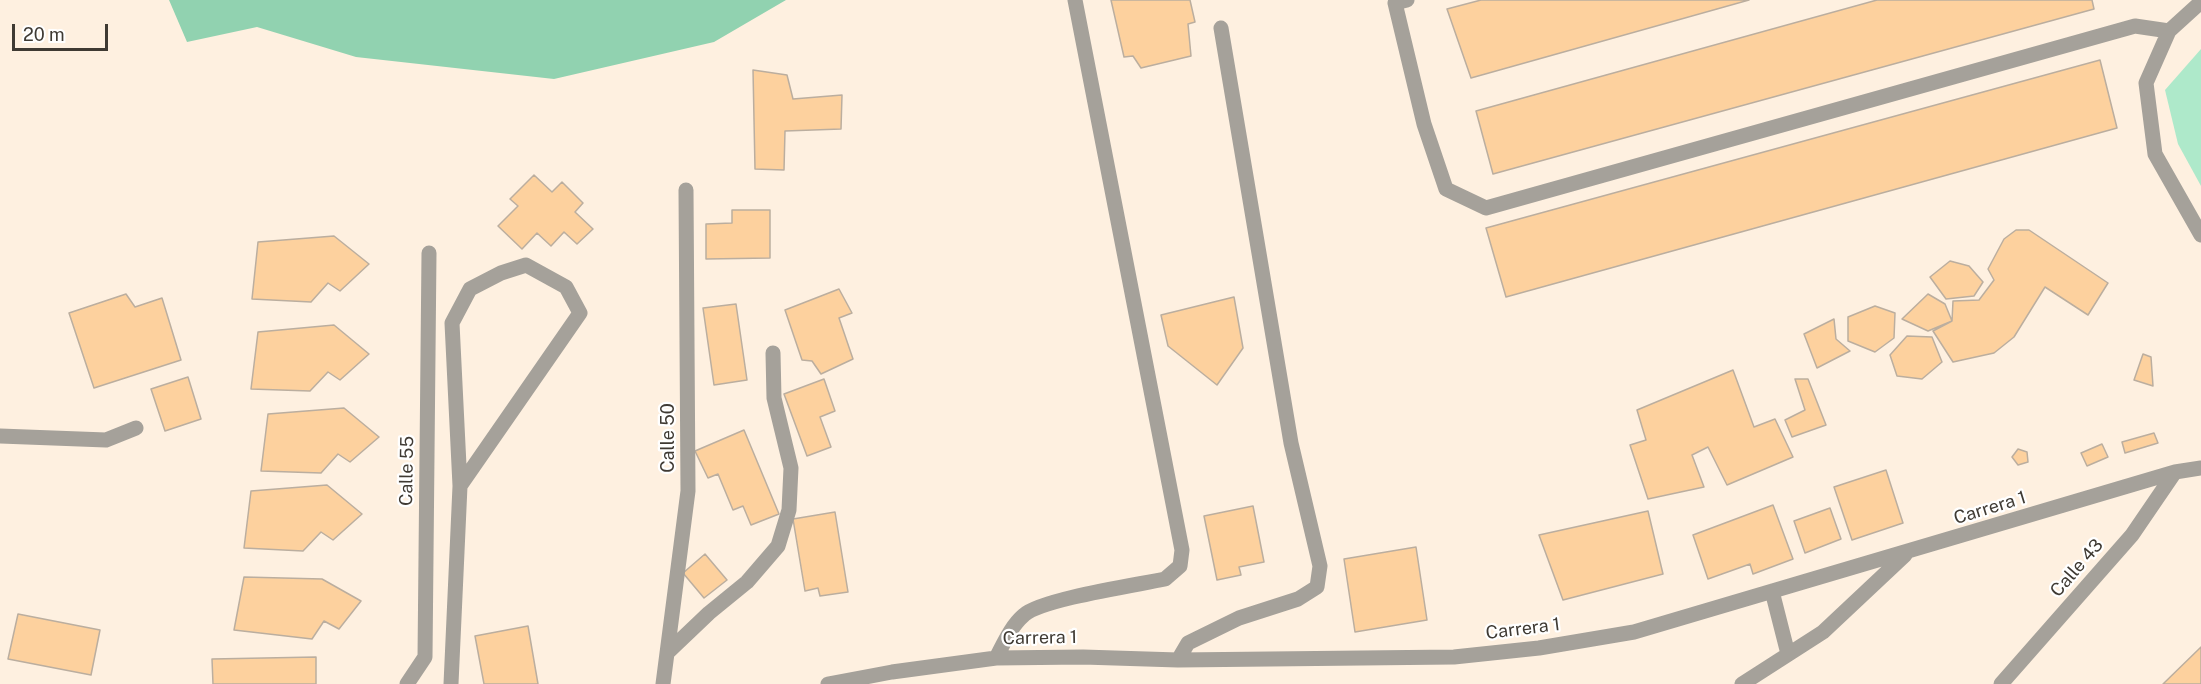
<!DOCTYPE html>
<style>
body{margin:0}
#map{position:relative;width:2201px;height:684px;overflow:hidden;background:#fef0e0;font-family:"Public Sans",sans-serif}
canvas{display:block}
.scale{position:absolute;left:12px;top:24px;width:96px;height:27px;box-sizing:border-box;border:3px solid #3f3a33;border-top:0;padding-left:8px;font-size:18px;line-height:21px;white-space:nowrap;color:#3f3a33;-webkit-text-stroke:4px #fff;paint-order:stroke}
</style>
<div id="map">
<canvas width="2201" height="684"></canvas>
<div class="scale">20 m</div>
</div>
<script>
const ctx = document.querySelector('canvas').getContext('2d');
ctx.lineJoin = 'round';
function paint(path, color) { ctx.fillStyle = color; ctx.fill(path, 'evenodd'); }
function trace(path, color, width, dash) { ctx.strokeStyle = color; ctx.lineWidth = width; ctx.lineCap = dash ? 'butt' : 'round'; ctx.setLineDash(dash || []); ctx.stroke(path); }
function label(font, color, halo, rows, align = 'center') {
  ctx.font = font + ' "Public Sans",sans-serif'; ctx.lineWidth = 4.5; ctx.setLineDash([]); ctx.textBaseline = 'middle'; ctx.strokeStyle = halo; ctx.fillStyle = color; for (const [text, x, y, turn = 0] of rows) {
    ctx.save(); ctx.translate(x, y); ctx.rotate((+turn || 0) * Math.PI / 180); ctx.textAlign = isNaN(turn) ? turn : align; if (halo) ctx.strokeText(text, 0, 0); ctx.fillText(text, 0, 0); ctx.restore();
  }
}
paint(new Path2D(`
 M2201,49V186L2178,144L2165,90Z`), '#aee9ca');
paint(new Path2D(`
 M169,0H786L714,42L554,79L356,57L257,27L187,42Z`), '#91d2b0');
const building = new Path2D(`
 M1111,0H1190L1195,22L1188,24L1191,56L1141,68L1133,56L1124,57Z
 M1481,0H1749L1471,78L1447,9Z
 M1877,0H2092L2094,9L1493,174L1476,111Z
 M2100,60L2117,128L1506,297L1486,228Z
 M753,70L787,75L793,99L842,95L841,129L785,131L784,170L755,169Z
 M534,175L552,192L562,182L583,203L575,212L593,229L577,244L564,232L551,246L537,233L522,249L498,226L518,206L510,199Z
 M732,210H770V258L706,259V224L732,223Z
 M2016,230H2029L2108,283L2088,315L2045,287L2014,337L1994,353L1953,362L1933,331L1952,321L1953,301L1979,300L1994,280L1988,269L2004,239Z
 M334,236L369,264L340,291L328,283L311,302L252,299L258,242Z
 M1950,261L1969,266L1983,282L1974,296L1946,299L1930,277Z
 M839,289L852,313L839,318L853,359L821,374L812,361L802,360L785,310Z
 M126,294L135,307L162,298L181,360L94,388L69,313Z
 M1928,294L1945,304L1952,321L1928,331L1902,319Z
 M1234,297L1243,348L1217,385L1168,346L1161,315Z
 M736,304L747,380L714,385L703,308Z
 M1875,306L1895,313L1894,338L1875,352L1848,341V317Z
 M1834,319L1836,339L1850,351L1817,368L1804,334Z
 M334,325L369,354L340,380L328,372L310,391L251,389L258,332Z
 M1907,336L1932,337L1942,362L1922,379L1897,376L1890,355Z
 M2143,354L2151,357L2153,386L2134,380Z
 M1733,370L1754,427L1775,419L1793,457L1727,485L1708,447L1692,455L1704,487L1648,499L1630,445L1646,440L1637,410Z
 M188,377L201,419L165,431L151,389Z
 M824,379L835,411L820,417L831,447L807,456L784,394Z
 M1795,379H1808L1826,425L1792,437L1785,420L1805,410Z
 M344,408L379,437L350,462L338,454L321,473L261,471L268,414Z
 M744,430L779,514L751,525L743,506L733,510L718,474L708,478L695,451Z
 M2154,433L2158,443L2125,453L2122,442Z
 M2102,444L2108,457L2087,466L2081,453Z
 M2018,449L2027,452L2028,462L2018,465L2012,457Z
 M1886,470L1903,523L1852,540L1834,487Z
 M327,485L362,514L333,540L321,532L303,551L244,548L251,491Z
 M1773,505L1793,559L1753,574L1750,564L1708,579L1693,535Z
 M1253,506L1264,562L1239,567L1241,575L1217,580L1204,516Z
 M1830,508L1841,539L1805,553L1794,521Z
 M1648,511L1663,574L1563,600L1539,535Z
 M835,512L848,592L820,596L818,588L805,591L793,519Z
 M1416,547L1427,620L1355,632L1344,559Z
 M705,554L727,580L704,598L683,573Z
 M244,577L322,579L361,601L339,629L324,621L312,639L234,630Z
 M18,614L100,630L91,675L8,659Z
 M528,626L538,684H484L475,636Z
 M2201,647V684H2163Z
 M316,657V684H213L212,659Z`);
paint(building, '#fdd19e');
trace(building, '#bbae9f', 1.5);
trace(new Path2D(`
 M1407,0L1395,3L1424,124L1446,189L1486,208L2135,26L2169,31
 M2201,2L2169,31L2146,83L2155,154L2201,235
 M0,436L106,440L136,428
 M1772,591L1788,654
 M667,653L709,613L747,582L778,546L789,510L791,468L774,398L773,353
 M996,658C1004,643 1011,626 1024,615C1042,599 1137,585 1165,579L1180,566L1182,550L1075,0
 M1178,660L1188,643L1239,618L1298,599L1317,587L1320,566L1291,443L1221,28
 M407,684L425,657L429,253
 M451,684L460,486L452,323L470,289L501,273L526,265L566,287L580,313L460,486
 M663,684L688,491L686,190
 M828,684L892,672L996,658L1083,657L1178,660L1454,657L1539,648L1634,632L2175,472L2201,468
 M1742,684L1823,632L1905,555
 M2001,684L2132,535L2175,472`), '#a5a19a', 15);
label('18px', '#3f3a33', '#fff', [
 ["Calle 50",668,438,-90],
 ["Calle 55",407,471,-89],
 ["Carrera 1",1990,508,-17],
 ["Calle 43",2077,568,-49],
 ["Carrera 1",1523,629,-7],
 ["Carrera 1",1040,638,-1]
]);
</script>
